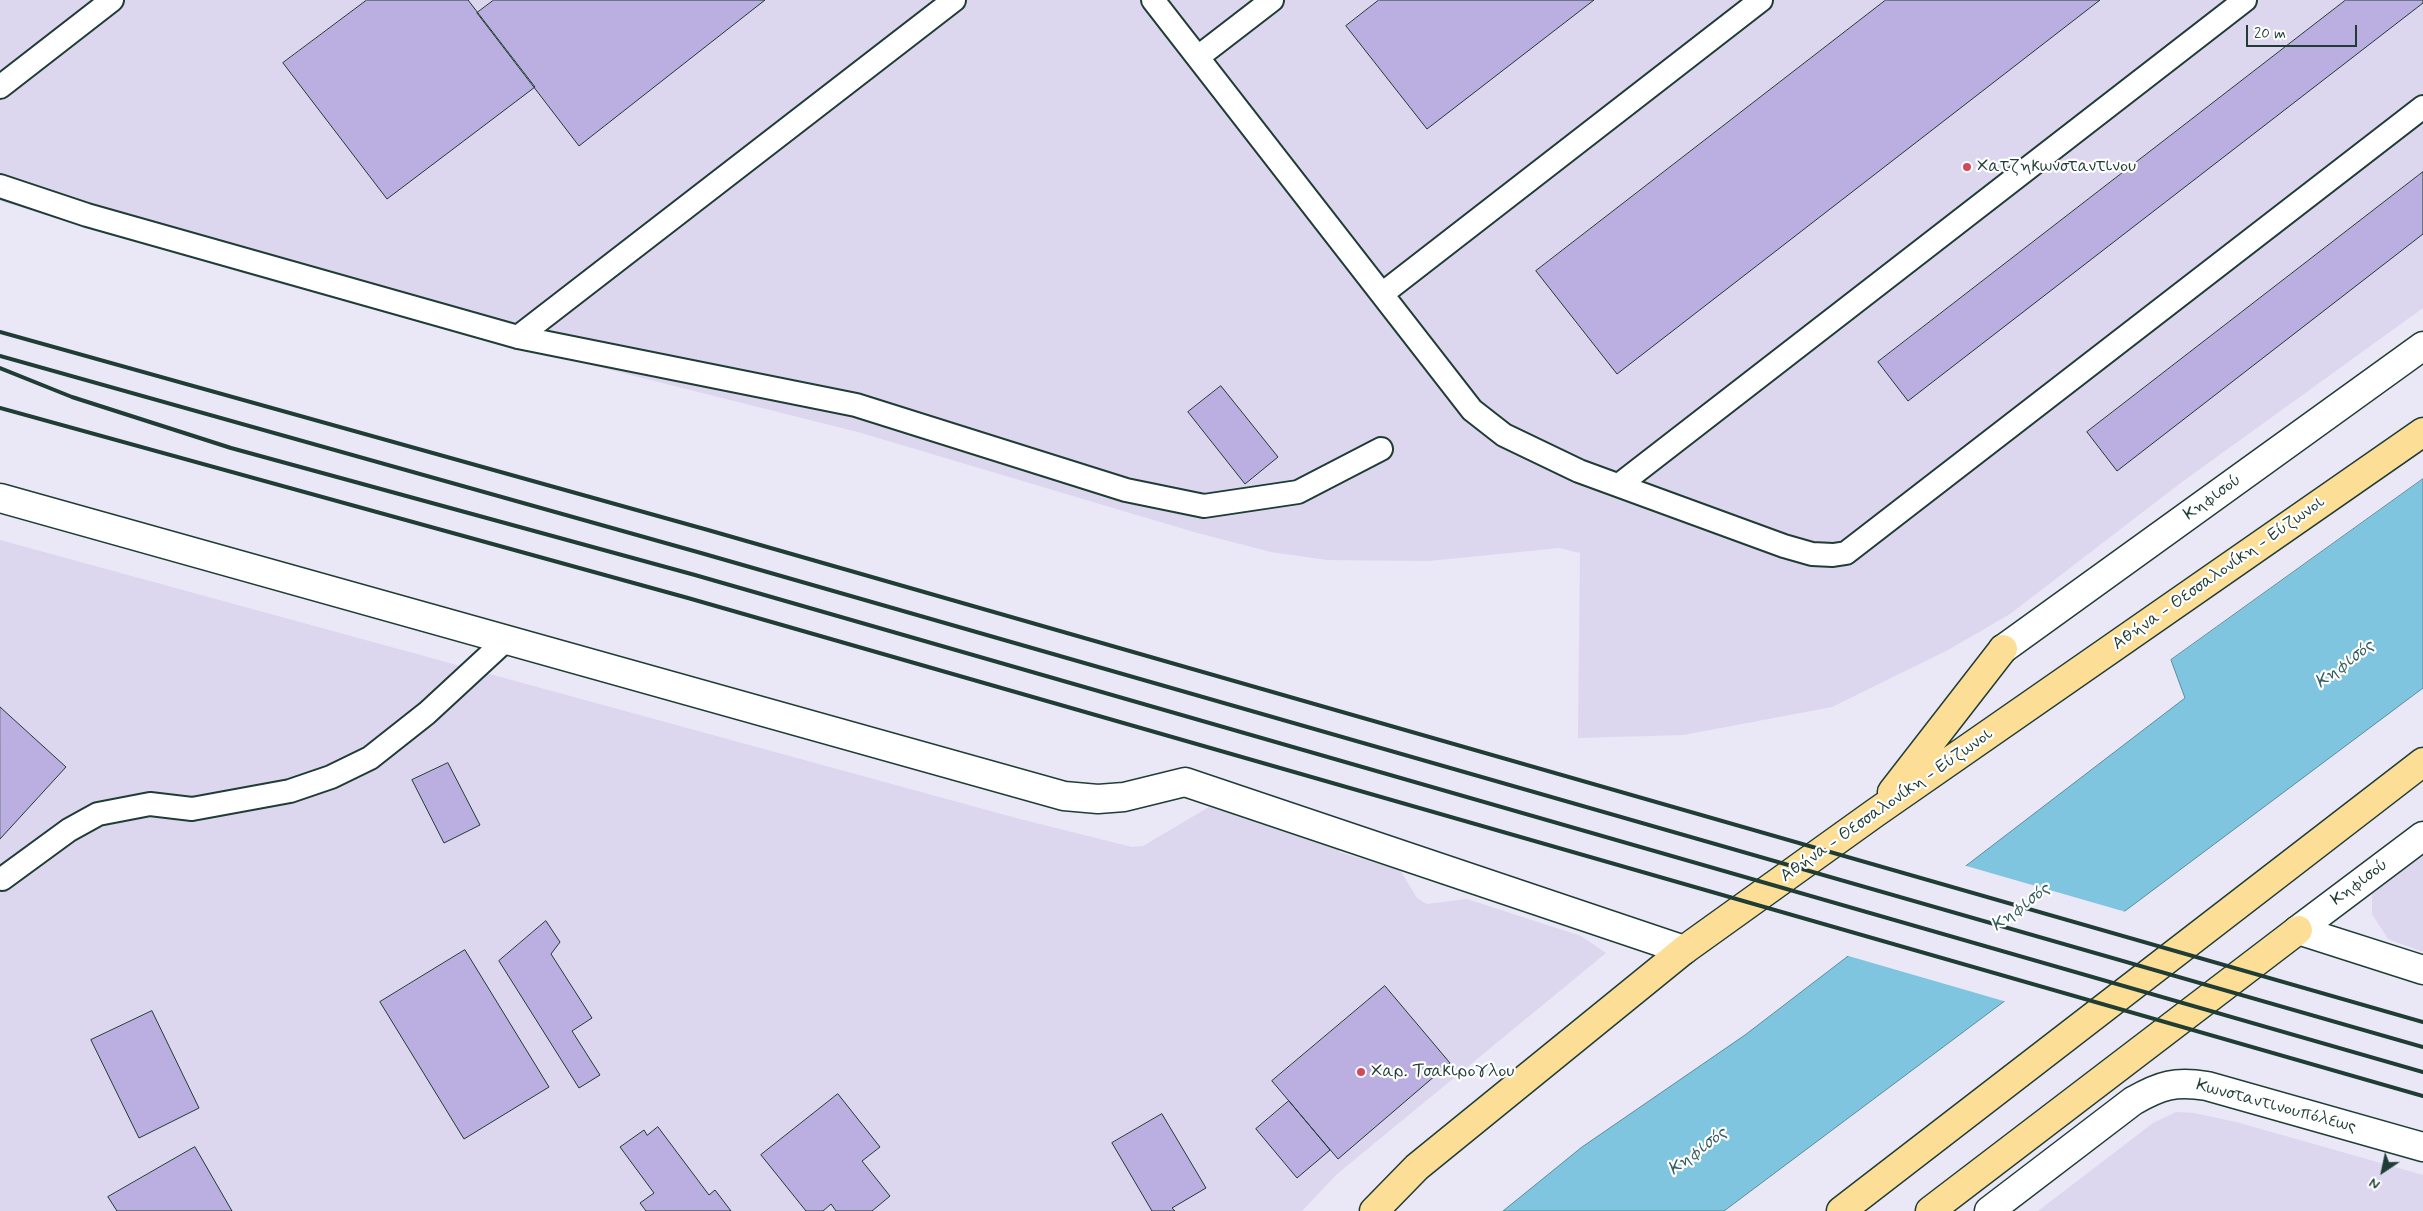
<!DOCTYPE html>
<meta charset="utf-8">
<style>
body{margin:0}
#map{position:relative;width:2423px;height:1211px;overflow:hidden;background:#eae7f6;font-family:Mynerve,sans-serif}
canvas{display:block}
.north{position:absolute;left:2358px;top:1146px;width:50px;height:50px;-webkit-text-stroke:4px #fff;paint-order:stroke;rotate:214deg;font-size:14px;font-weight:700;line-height:20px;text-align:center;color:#1f3d34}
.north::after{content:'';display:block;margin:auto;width:18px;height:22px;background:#1f3d34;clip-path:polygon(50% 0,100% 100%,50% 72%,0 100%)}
.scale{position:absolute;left:2246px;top:25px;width:111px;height:22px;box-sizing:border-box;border:2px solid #1f3d34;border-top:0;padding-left:6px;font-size:15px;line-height:18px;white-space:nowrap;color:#1f3d34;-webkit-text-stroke:4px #fff;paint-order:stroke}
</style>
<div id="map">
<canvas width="2423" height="1211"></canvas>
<div class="north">N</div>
<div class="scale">20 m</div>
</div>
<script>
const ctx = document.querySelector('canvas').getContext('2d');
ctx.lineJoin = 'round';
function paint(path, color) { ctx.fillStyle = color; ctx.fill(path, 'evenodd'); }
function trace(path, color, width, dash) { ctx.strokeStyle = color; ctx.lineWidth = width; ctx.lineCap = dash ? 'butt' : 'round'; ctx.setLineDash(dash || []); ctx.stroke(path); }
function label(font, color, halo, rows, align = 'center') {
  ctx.font = font + ' Mynerve,sans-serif'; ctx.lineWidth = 4.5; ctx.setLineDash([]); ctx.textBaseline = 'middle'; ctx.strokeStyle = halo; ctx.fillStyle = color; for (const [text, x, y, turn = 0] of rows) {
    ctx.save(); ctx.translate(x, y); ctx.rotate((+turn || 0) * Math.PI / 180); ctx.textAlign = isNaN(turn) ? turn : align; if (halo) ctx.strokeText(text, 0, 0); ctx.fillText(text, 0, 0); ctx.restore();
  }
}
paint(new Path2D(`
 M0,0H2423V308L2182,482L2010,614L1948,650L1832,707L1683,735L1578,738L1580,553L1559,548L1428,561L1327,560L1271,552L1194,532L858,432L411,320L266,280L0,201Z
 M0,540L1016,818L1132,847L1143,846L1209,807L1341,840L1339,852L1400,870L1417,898L1427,904L1467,899L1581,936L1606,953L1337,1174L1302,1211H0Z
 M2423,856V952L2388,939L2372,914V894Z
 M2176,1112L2194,1113L2236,1122L2423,1175V1211H2038L2153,1123Z`), '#dcd6ef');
const water = new Path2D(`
 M2423,479V688L1724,1211H1503L1582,1147L1745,1035L2185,698L2171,660Z`);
paint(water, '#7fc5df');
trace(water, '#598f9b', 1);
paint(new Path2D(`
 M1963,865L2126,912L2007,1002L1845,955Z`), '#eae7f6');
const building = new Path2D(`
 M367,0H468L535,87L387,199L283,63Z
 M494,0H765L579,146L477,13Z
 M1379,0H1594L1427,129L1346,26Z
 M1886,0H2100L1617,374L1536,271Z
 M2346,0H2423V3L1908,401L1878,362Z
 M2423,172V234L2117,471L2087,432Z
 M1221,386L1278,457L1245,484L1188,412Z
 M0,707L66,767L0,839Z
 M448,763L480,825L444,843L412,780Z
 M546,921L560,942L551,954L592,1018L572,1031L600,1075L579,1088L499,961Z
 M465,950L549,1087L464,1139L380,1002Z
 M1385,986L1450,1063L1338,1159L1272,1081Z
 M152,1011L199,1108L139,1138L91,1040Z
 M838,1094L880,1147L862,1161L890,1196L872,1211H836L831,1204L823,1211H806L761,1155Z
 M1289,1101L1330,1150L1297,1178L1256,1129Z
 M1162,1114L1206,1188L1172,1208L1175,1211H1152L1112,1143Z
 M658,1127L709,1195L715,1190L731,1211H646L640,1203L654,1193L620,1147L644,1130L647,1135Z
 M195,1147L232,1211H117L108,1197Z`);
paint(building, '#baafe0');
trace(building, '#1f3d34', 1);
const service = new Path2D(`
 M1153,0L1472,410L1504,435L1579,471L1784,546L1812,554L1833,555L1846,553L2423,107
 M1198,57L1272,0
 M0,87L112,0
 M0,186L87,215L518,337L856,405L1126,490L1204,506L1298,492L1381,449
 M1382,294L1761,0
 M518,337L954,0
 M1619,485L2245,0
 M2,879L69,830L98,814L150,804L192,809L290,791L331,777L370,758L427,713L506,640`);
const minor = new Path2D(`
 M0,498L1064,796L1098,799L1124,797L1185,782L1684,950
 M1989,1211L2133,1101C2161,1085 2175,1081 2207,1086L2423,1147`);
const tertiary = new Path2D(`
 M2298,930L2423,970`);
const secondary = new Path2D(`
 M2003,649L2423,346
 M2298,930L2423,836`);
const motorway = new Path2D(`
 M1892,792L2003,649
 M1374,1211L1417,1167L1684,950L1875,813L2423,432
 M1841,1211L2423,762
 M1930,1211L2298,930`);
trace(service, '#1f3d34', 26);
trace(minor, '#1f3d34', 31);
trace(tertiary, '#1f3d34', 31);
trace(secondary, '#1f3d34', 31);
trace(motorway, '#1f3d34', 31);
trace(service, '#fff', 22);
trace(minor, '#fff', 28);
trace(tertiary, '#fff', 28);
trace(secondary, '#fff', 28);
trace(motorway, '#fcde96', 28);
trace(new Path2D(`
 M0,332L708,530L2423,1022
 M0,356L701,553L2423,1047
 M0,368L72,397L231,448L695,575L2423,1072
 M0,408L688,598L2423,1096`), '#1f3d34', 4);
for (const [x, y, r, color] of [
 [1967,167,5,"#d1495b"],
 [1361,1072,5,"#d1495b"]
]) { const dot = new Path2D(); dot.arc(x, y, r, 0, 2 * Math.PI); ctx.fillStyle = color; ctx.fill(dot); trace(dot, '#fff', 2); }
label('18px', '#1f3d34', '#fff', [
 ["Χατζηκωνσταντινου",1977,167],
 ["Χαρ. Τσακιρογλου",1371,1072]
], 'left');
label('18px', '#1f3d34', '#fff', [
 ["Κηφισού",2213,498,-36],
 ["Αθήνα - Θεσσαλονίκη - Εύζωνοι",2219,574,-35],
 ["Αθήνα - Θεσσαλονίκη - Εύζωνοι",1887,806,-35],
 ["Κηφισού",2360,883,-37],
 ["Κωνσταντινουπόλεως",2276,1107,15]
]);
label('italic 19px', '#375f5f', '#fff', [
 ["Κηφισός",2345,665,-37],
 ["Κηφισός",2021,908,-37],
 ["Κηφισός",1698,1152,-37]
]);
</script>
